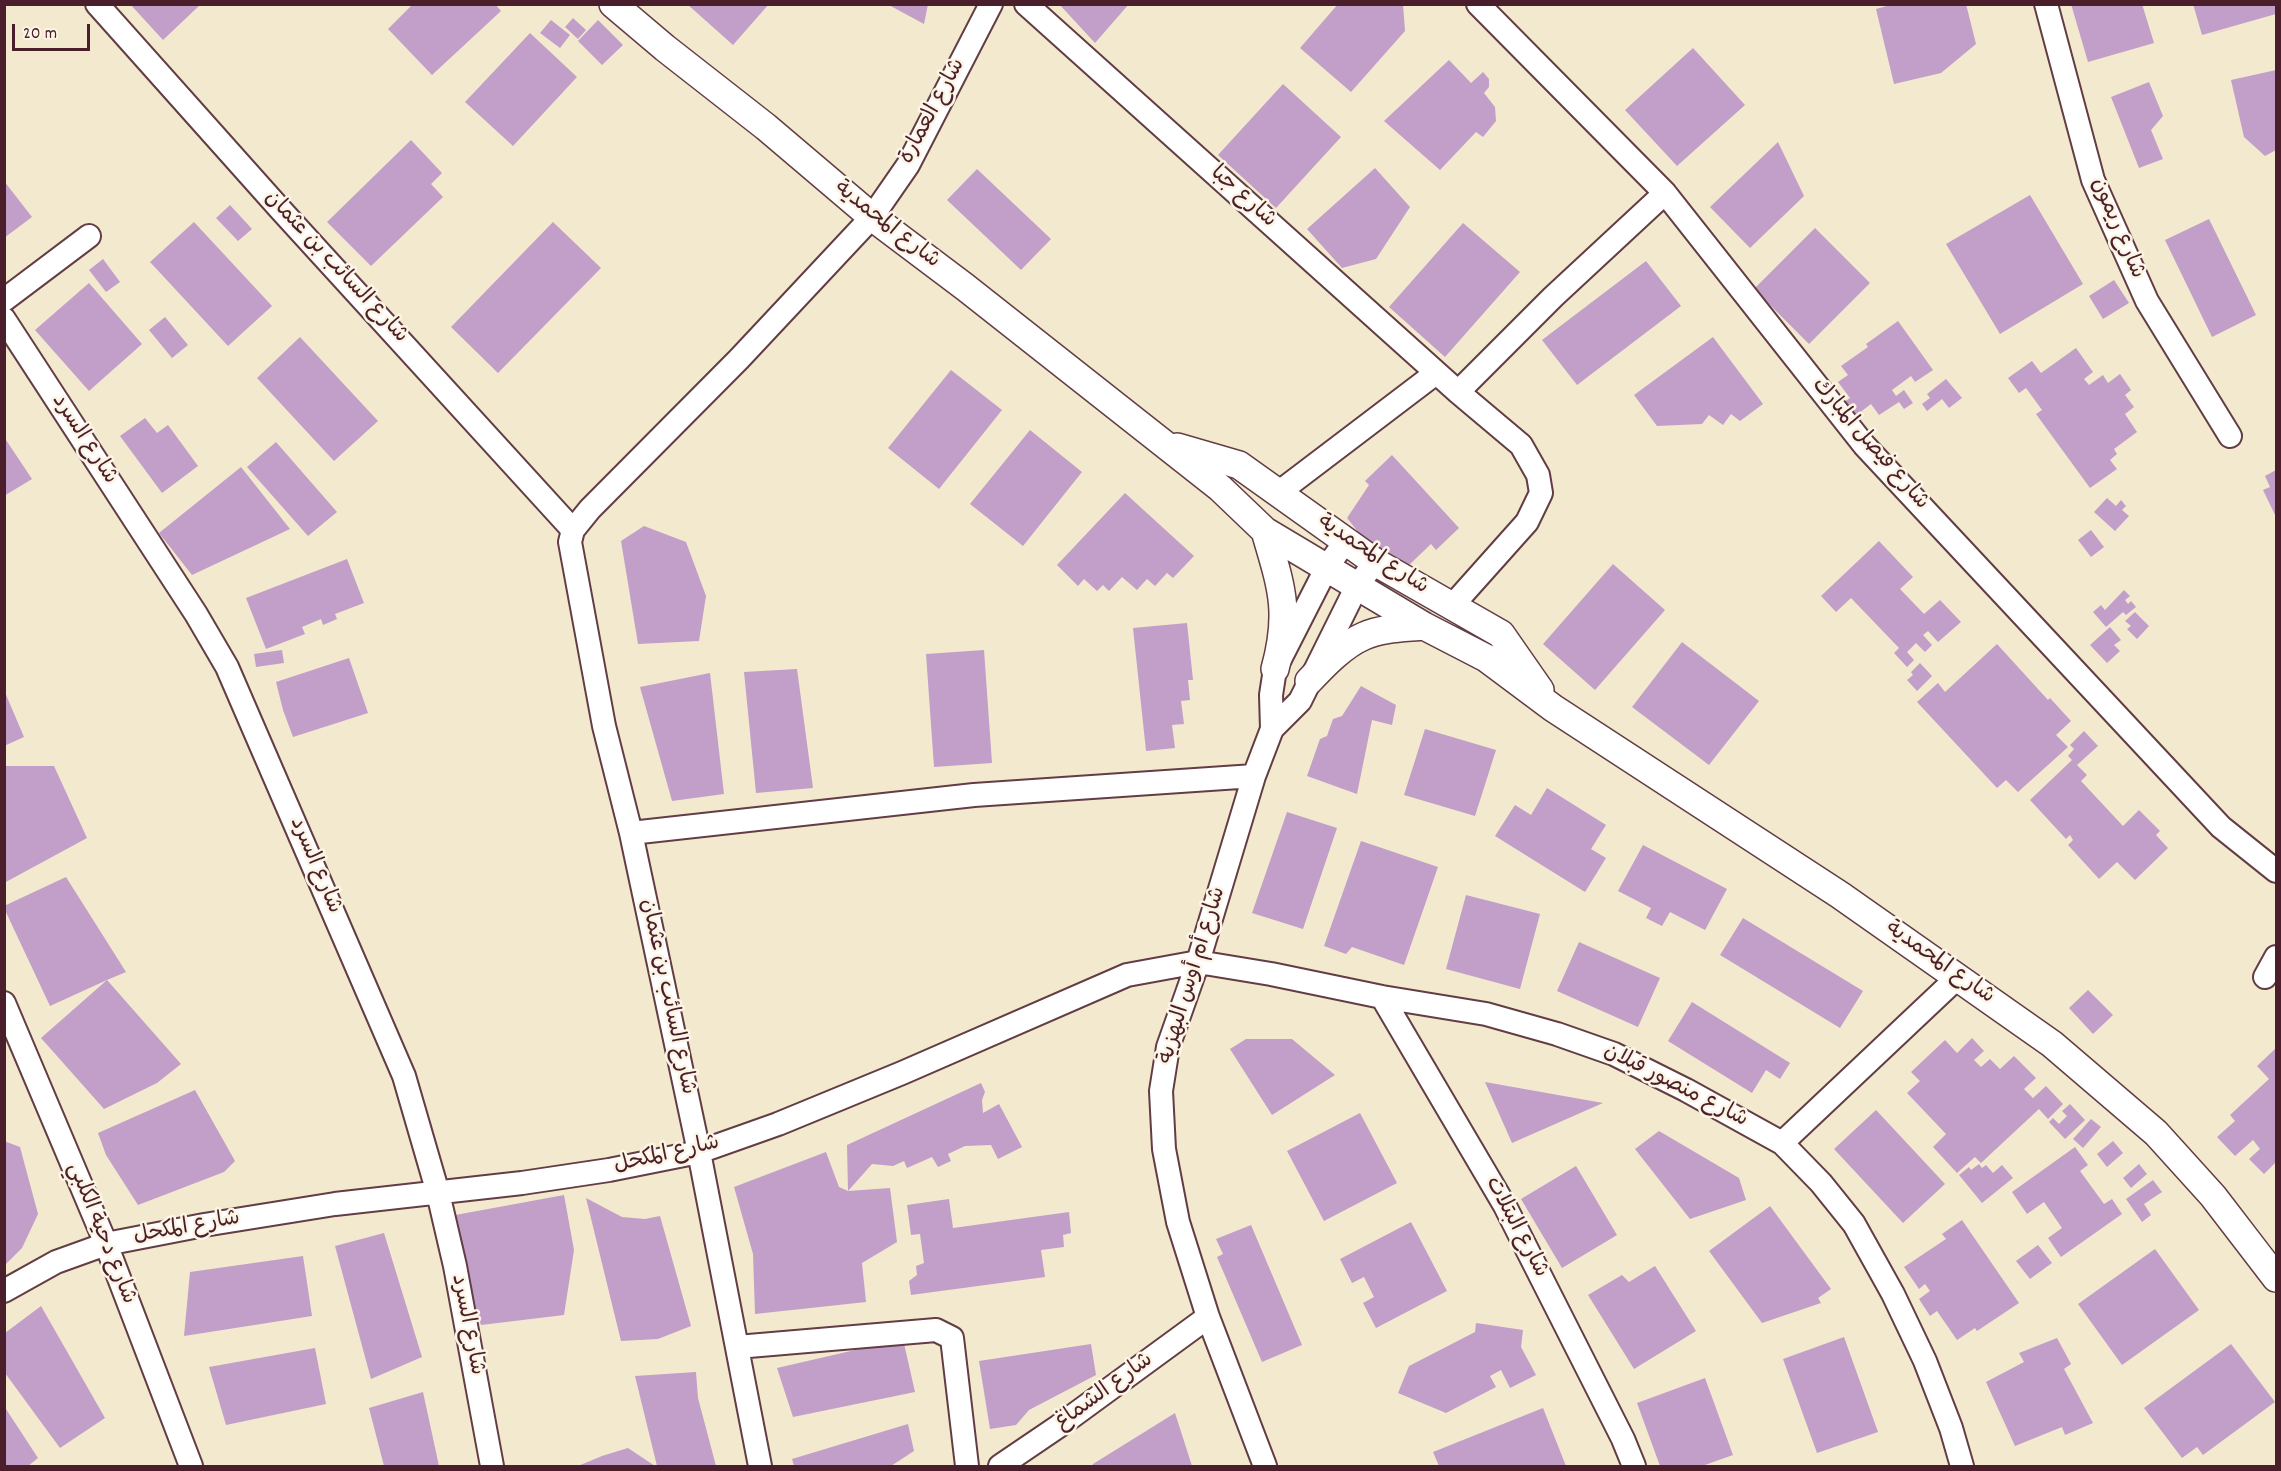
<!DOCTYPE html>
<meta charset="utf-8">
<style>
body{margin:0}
#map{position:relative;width:2281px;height:1471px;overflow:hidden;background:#f3e9cf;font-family:Dekko,sans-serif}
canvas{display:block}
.frame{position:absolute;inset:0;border:6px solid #4a1f2b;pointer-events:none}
.scale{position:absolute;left:12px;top:24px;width:78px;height:27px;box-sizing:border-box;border:3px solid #4a1f2b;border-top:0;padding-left:8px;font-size:18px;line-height:21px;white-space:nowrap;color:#4a1f2b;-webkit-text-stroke:4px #fcf5e5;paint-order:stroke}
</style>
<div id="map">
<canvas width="2281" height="1471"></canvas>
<div class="frame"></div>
<div class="scale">20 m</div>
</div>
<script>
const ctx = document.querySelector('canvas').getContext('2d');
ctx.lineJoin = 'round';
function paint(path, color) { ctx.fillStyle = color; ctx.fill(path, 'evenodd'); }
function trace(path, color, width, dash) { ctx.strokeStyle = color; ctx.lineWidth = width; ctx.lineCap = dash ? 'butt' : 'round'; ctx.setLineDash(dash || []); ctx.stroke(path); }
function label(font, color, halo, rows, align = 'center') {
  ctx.font = font + ' Dekko,"Playpen Sans Arabic",sans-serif'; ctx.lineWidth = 5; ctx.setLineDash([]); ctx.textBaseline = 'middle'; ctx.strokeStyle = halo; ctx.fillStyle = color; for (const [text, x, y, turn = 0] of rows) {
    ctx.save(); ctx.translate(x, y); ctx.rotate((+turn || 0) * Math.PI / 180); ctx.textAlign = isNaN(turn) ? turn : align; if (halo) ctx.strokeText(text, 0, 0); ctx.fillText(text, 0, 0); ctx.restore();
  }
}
paint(new Path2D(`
 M130,4H201L163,40Z
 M413,4H495L501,11L432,75L388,29Z
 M687,4H769L733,45Z
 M887,4H928L924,24Z
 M1059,4H1129L1095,43Z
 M1338,4H1403L1405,31L1351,92L1300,48Z
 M1894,4H1966L1976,44L1941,73L1894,84L1876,9Z
 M2071,4H2142L2154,43L2088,62Z
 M2193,4H2276V14L2202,35Z
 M573,18L586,30L578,39L565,27Z
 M551,20L570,35L560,48L540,33Z
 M598,20L623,45L602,65L578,41Z
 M530,33L577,77L513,146L465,102Z
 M1693,48L1745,105L1677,166L1625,110Z
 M1449,60L1471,83L1483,72L1489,79V87L1484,93L1495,107L1496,121L1483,137L1476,132L1440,170L1384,121Z
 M2276,70V150L2265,156L2244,137L2231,80Z
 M2149,82L2163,116L2151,130L2163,159L2139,168L2111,97Z
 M1283,84L1341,137L1276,208L1218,155Z
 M411,140L442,173L431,184L443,197L371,266L327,222Z
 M1778,142L1804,196L1750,248L1710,207Z
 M1375,168L1410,207L1376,259L1342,268L1307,229Z
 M977,169L1051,239L1021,270L947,200Z
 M4,181L32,217L4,238Z
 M2030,195L2083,284L2000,334L1946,244Z
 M230,205L252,229L238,241L216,218Z
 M2209,219L2256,315L2212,337L2165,240Z
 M194,222L272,306L228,346L150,262Z
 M553,222L601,268L498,373L451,327Z
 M1463,223L1520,272L1445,357L1389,307Z
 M1815,228L1870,283L1809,344L1754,289Z
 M103,259L120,282L106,292L89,270Z
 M1646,261L1681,306L1577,385L1542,340Z
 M2114,280L2129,303L2103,319L2089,296Z
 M89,283L142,344L89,391L35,330Z
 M165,317L188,345L172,358L149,330Z
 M1898,321L1933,370L1915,382L1911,376L1892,390L1896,396L1904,390L1913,403L1904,409L1899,402L1879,415L1871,404L1850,420L1840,405L1850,398L1838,382L1848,375L1841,366L1868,347L1866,344Z
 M300,337L378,421L334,461L257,378Z
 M1713,337L1763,404L1740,421L1731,414L1723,425L1709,415L1702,424L1657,426L1634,395Z
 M2076,348L2093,372L2084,379L2089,385L2103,375L2108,383L2120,374L2131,390L2125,395L2134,407L2125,414L2137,432L2114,449L2117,454L2110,460L2117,469L2090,488L2036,414L2042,410L2026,388L2019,393L2008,378L2032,361L2041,373Z
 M951,370L1002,410L939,489L888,448Z
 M1946,379L1962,398L1949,408L1942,399L1927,411L1922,404L1930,398L1927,394Z
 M145,418L157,433L168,425L198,466L162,493L120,436Z
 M1030,430L1082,472L1023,546L970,504Z
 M4,437L32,479L4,496Z
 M276,442L337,512L308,536L247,467Z
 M1392,455L1459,528L1436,550L1431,544L1407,567L1371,548L1347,518L1369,485L1365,481Z
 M241,467L290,529L192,575L159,533Z
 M2276,470V517L2263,490L2270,487L2265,476Z
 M1125,493L1194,556L1173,578L1167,573L1155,586L1147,579L1137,590L1122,577L1109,591L1103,585L1097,591L1084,579L1078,586L1057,565Z
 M2107,498L2116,506L2121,500L2126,506L2122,510L2129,516L2115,531L2094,512Z
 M644,526L686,542L706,596L699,641L638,644L621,541Z
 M2091,530L2104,547L2091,557L2078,540Z
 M1879,541L1913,577L1900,589L1924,614L1940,600L1961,622L1938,642L1928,631L1923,635L1932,645L1925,652L1916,643L1907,652L1914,660L1907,667L1894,653L1899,648L1851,598L1836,612L1821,596Z
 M347,559L364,603L335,614L337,619L323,625L321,619L302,627L305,634L266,649L246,598Z
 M1613,564L1665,610L1595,690L1543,644Z
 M2124,590L2130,596L2125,600L2128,604L2131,601L2136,607L2126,615L2123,612L2106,627L2093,612L2101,605L2105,610Z
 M2135,612L2149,626L2137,639L2127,629L2131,626L2125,621Z
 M1187,623L1193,680H1188L1190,700L1181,701L1184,724L1172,725L1175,748L1146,751L1133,628Z
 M2110,627L2121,640L2114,645L2120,651L2107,663L2090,645Z
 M1682,642L1759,701L1709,765L1632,707Z
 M1997,644L2048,700L2050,698L2071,721L2056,735L2068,747L2018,792L2006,780L1997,788L1917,702L1938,683L1945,692Z
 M282,650L284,663L256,667L254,654Z
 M984,650L992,763L934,767L926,654Z
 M349,658L368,713L293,737L283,710L276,682Z
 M1920,663L1932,676L1917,691L1907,680L1913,675L1911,672Z
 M797,669L813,788L756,793L744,672Z
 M710,673L724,794L672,801L640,687Z
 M1361,686L1396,705L1392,725L1372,720L1357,794L1307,776L1320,739L1327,736L1333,719L1342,716Z
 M4,690L24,737L4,746Z
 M1425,729L1496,750L1475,816L1404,795Z
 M2084,731L2098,746L2077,765L2087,775L2081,781L2123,826L2139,810L2160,831L2156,835L2168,848L2135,880L2117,862L2099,879L2068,845L2073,840L2070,835L2066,839L2030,800L2072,760L2068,756L2074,749L2070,745Z
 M4,766H54L87,838L4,883Z
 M1547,788L1606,825L1591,849L1606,858L1585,892L1495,836L1515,805L1531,815Z
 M1287,812L1337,828L1303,929L1252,913Z
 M1361,841L1438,867L1404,965L1352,947L1346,954L1324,946Z
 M1643,845L1727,889L1705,930L1670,912L1662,926L1646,918L1651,908L1618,891Z
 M66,877L126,972L107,980L181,1064L157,1083L104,1109L41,1038L107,980L50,1006L4,908V906Z
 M1466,895L1540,914L1520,989L1446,969Z
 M1743,918L1863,991L1840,1028L1720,955Z
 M1579,942L1660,978L1638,1027L1557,991Z
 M2088,990L2113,1015L2093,1034L2069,1008Z
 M1692,1002L1790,1063L1780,1079L1766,1070L1752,1093L1668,1041Z
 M1972,1038L1984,1051L1974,1060L1981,1067L1990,1059L2000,1069L2014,1056L2036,1078L2024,1089L2033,1098L2046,1086L2063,1104L2048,1119L2039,1109L1981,1163L1975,1157L1957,1173L1933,1147L1946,1134L1907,1093L1920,1081L1911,1072L1945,1040L1957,1053Z
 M1246,1039H1292L1335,1075L1272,1115L1230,1049Z
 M2276,1048V1162L2264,1174L2249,1159L2260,1149L2253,1140L2235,1156L2217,1137L2235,1121L2230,1115L2269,1079L2257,1066Z
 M1485,1082L1603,1103L1512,1143Z
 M981,1083L985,1092L982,1100L983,1113L999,1104L1022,1147L998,1159L991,1145L965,1146L948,1154L951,1161L938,1167L932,1157L907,1168L904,1161L893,1166L872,1164L848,1191L890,1188L897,1242L862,1263L866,1302L755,1314L753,1254L734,1187L826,1152L839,1187L848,1191L847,1145Z
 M195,1090L235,1161L224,1172L138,1205L106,1155L98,1133Z
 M2070,1104L2085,1120L2065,1139L2049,1122L2053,1118L2059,1124L2067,1116L2062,1111Z
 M1876,1110L1945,1184L1903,1223L1834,1149Z
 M1360,1113L1397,1183L1324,1221L1287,1151Z
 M2091,1119L2101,1127L2083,1148L2073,1139Z
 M1659,1131L1739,1178L1746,1200L1690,1219L1635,1149Z
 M4,1141L20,1147L38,1214L22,1248L4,1266Z
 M2113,1141L2123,1153L2107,1167L2097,1154Z
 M2075,1147L2088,1165L2080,1171L2104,1204L2112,1199L2122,1214L2061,1257L2048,1238L2062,1228L2044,1202L2027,1214L2012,1192Z
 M1979,1164L1982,1168L1986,1165L1993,1173L2002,1165L2013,1178L1982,1203L1959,1175L1969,1167L1971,1170Z
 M2139,1164L2147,1174L2131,1188L2123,1178Z
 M1576,1166L1617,1235L1562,1268L1521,1199Z
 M2153,1180L2162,1192L2144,1204L2151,1215L2142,1222L2126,1199Z
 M564,1195L574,1250L564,1315L481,1325L453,1245L450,1216Z
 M586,1198L622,1217L645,1219L660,1216L691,1326L658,1339L621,1341Z
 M949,1199L953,1228L1069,1212L1071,1233L1063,1235L1064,1247L1041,1250L1045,1277L911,1295L909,1281L917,1275L916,1266L924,1263L920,1234L911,1235L907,1205Z
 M1770,1206L1831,1289L1818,1298L1821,1303L1762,1323L1709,1251Z
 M1962,1220L2019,1303L1977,1331L1975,1328L1957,1340L1937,1311L1930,1316L1919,1299L1930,1291L1925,1284L1919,1289L1904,1267L1946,1239L1942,1234Z
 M1411,1222L1447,1291L1376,1328L1363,1303L1374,1297L1364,1277L1352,1283L1340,1259Z
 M1251,1225L1302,1345L1262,1362L1217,1257L1223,1254L1216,1239Z
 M384,1233L422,1357L371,1379L335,1246Z
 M2038,1245L2052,1263L2030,1279L2016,1261Z
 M2155,1249L2199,1310L2122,1365L2078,1304Z
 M303,1256L312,1316L184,1336L190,1272Z
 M1655,1266L1696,1331L1634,1369L1588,1295L1622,1275L1629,1282Z
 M41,1306L105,1418L60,1448L5,1373V1333Z
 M1476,1323L1523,1330L1521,1347L1536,1375L1510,1388L1501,1370L1490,1376L1496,1387L1446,1413L1398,1393L1409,1366L1475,1332Z
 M1844,1337L1878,1432L1817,1453L1783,1359Z
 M2057,1338L2071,1364L2064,1369L2093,1423L2065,1435L2062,1427L2015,1446L1986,1382L2024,1362L2019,1353Z
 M903,1339L915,1392L793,1417L777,1368Z
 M1091,1344L1096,1375L1029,1410L1016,1425L990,1429L979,1361Z
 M2231,1344L2275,1402L2203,1455L2197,1447L2182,1458L2144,1408Z
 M315,1348L326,1404L226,1425L209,1367Z
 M696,1372L698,1398L716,1466H657L635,1376Z
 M1705,1378L1733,1455L1702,1466H1660L1637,1403Z
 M423,1392L439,1466H384L369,1408Z
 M4,1406L38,1458L28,1466H4Z
 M1543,1408L1566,1466H1439L1433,1452Z
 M1175,1413L1192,1466H1092L1093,1464Z
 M908,1424L914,1451L891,1466H794L792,1459Z
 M628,1448L655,1466H578L602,1456Z`), '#c19fc8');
const minor = new Path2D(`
 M97,4L280,209L573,530
 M1026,4L1458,392L1521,445L1538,475L1541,493L1527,522L1452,606
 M1478,4L1665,193L1864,445L2221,827L2276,871
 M2046,4L2093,180L2147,301L2230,436
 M4,300L89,236
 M4,319L196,614L227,667L404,1076L438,1193L455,1266L492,1466
 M1458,392L1553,297L1665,193
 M1278,493L1436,373
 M1272,729L1300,701L1357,586L1375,562
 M631,833L974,795L1254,776
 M2265,977L2276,957
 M1382,997L1505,1206L1623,1439L1634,1466
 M4,1003L106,1244L191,1466
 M1782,1143L1958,977
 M4,1291L56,1262L106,1244L204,1225L335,1204L522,1183L609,1170L699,1152L778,1124L902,1073L1127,975L1198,962L1271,974L1382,997L1486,1014L1557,1034L1614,1054L1686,1090L1782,1143L1821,1183L1854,1224L1893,1294L1925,1361L1951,1428L1962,1466
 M737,1347L936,1330L952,1338L967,1466
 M760,1466L699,1152L631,833L604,726L570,542L573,530L590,509L739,359L872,217L908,165L991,4
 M1000,1466L1059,1426L1208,1317
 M1265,1466L1208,1317L1178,1222L1164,1149L1161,1091L1168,1047L1198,962L1254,776L1272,729L1271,695L1275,669L1327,567L1345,542`);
const tertiary = new Path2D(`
 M613,4L665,48L766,127L872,217L965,287L1220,488L1265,531L1424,626L1486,658L1553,708L1840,895L2052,1044L2156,1133L2213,1196L2276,1278
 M1177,447L1239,465L1375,562L1501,634L1540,690
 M1265,531C1281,586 1291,611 1275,669
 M1309,681C1324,665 1343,645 1364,636C1382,628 1404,628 1424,626`);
trace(minor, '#633d44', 26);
trace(tertiary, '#633d44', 30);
trace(minor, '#fff', 22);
trace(tertiary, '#fff', 27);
label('22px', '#4a1f2b', '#fcf5e5', [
 ["شارع العمارة",934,112,-62],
 ["شارع جبا",1242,198,42],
 ["شارع المحمدية",886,226,38],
 ["شارع ريمون",2116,229,67],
 ["شارع السائب بن عثمان",335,268,47],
 ["شارع السرد",83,440,57],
 ["شارع فيصل المبارك",1869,445,49],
 ["شارع المحمدية",1372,556,33],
 ["شارع السرد",314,866,67],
 ["شارع المحمدية",1939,964,35],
 ["شارع أم أوس البهزية",1194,976,-73],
 ["شارع السائب بن عثمان",666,997,78],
 ["شارع منصور قبلان",1675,1087,27],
 ["شارع المكحل",667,1156,-13],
 ["شارع البتلات",1515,1228,62],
 ["شارع المكحل",187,1229,-10],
 ["شارع دحية الكلبي",100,1234,68],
 ["شارع السرد",466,1325,79],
 ["شارع الشماغ",1105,1393,-36]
]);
</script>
